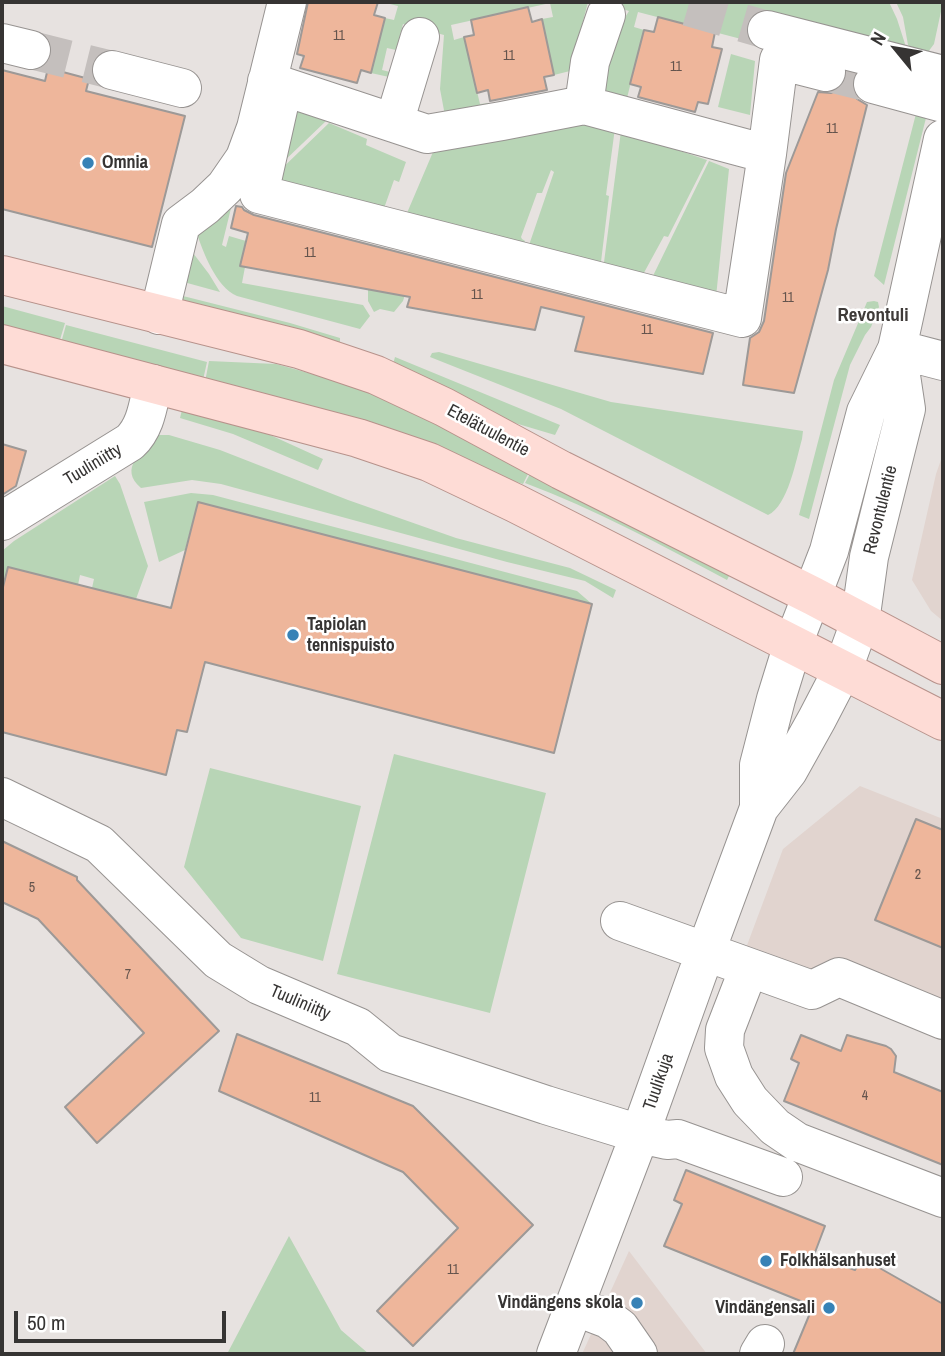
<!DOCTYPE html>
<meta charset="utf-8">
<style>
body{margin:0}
#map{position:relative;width:945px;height:1356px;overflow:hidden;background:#e7e2e0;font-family:"Archivo Narrow",sans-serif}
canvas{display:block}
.frame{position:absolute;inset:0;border:4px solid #363433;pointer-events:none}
.north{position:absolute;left:861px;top:14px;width:70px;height:70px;-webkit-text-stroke:5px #fff;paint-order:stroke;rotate:300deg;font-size:19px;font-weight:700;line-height:28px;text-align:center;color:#363433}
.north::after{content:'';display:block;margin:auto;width:24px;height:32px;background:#363433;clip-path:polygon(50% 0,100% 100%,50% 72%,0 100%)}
.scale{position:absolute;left:14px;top:1311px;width:212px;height:32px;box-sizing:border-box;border:4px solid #363433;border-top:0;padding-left:9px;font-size:21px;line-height:24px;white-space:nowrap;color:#363433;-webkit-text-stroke:5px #fff;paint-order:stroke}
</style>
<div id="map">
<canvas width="945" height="1356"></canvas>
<div class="frame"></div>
<div class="north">N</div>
<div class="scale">50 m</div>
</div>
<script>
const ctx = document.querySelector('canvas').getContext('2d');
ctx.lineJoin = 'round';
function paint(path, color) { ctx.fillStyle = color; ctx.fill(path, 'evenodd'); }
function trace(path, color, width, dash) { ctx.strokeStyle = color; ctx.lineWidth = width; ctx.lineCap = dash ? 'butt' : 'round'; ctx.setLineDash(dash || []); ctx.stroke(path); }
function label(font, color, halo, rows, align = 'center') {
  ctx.font = font + ' "Archivo Narrow",sans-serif'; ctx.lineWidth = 5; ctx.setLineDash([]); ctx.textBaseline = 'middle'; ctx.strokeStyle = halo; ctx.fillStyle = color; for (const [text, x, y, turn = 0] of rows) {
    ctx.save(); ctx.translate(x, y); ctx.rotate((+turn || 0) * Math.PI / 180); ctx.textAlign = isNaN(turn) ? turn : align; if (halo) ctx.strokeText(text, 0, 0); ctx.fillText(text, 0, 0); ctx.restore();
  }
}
paint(new Path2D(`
 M943,454V621L931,611L912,580L936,474Z
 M860,786L943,819V1031L746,948L783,849Z
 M629,1251L707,1354H582Z`), '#e1d4cf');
paint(new Path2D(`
 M382,2H588L570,71L554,75L542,19L553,17L550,3L451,25L454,40L464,37L480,104L490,103L493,115L446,121L440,89L444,35L403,24L396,50L387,48L382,70L390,72L389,77L371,73L385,18L394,20L398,6Z
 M598,2H889L897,19L905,44L904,46L884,40L764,45L638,12L634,27L644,30L626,102L603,91L609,67L607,66L611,40L629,11Z
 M896,2H943L934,44L928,52L915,50L908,45L903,17Z
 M731,54L755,61L750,115L718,107Z
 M290,105L326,121L280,165Z
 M918,106L928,110L884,285L874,276Z
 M590,120L615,128L606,195L609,196L600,270L528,248L554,172L551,170L542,193H537L521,237L522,239L525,241L522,250L404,220L433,152Z
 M329,123L367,139L366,145L406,162L399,182L394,180L382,214L271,179Z
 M621,131L707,160L668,237L664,236L640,280L603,270Z
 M709,161L729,169L716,297L650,282Z
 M247,174L240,201L233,200L222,245L226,247L229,236L246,241L240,266L245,267L242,283L363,305L370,316L360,329L237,296C216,287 203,252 196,231Z
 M193,253L209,274L220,292L180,281Z
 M409,282L403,301L394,312L380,309L374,312L368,301V289Z
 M183,296L290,323L340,338V345L181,302Z
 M874,301L878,302L879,307L871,327L865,335L850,365L809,519L799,515L834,380L867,302Z
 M2,306L65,323L59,343L2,328Z
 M66,325L207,362L203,380L61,343Z
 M439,352L611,402L803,431L802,439C796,460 788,506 768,515L561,409L430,357L432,353Z
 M395,357L560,425L555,435L498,418L392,368Z
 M209,361L276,364L334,380L384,398L530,470L523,484L205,382Z
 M182,410L257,429L323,459L318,470L233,434L180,418Z
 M157,435H169L220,450L348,500L456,538L570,568L616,590L613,598L585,581L507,562L221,484L192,480L141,488C118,468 142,452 157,435Z
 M531,472L730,574L727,580C661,545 595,509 525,483Z
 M115,476L120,484L148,566L136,599L92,588L94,579L80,575L78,585L8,567L4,584L2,583V551L14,541Z
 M191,493L213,495L577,591L592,604L198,502L185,550L159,562L144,502Z
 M394,754L546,793L490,1013L337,974Z
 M210,768L361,806L323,961L241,938L184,867Z
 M289,1236L341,1330L369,1354H227Z`), '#b8d5b6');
const building = new Path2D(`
 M308,2H378L374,15L385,18L371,73L361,70L357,83L300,68L304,56L297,54Z
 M528,7L532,22L542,19L554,75L544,77L547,90L490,101L488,90L477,93L464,37L474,35L471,20Z
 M658,17L715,32L712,47L722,49L708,104L698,102L695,112L638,97L641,87L630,84L644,30L654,32Z
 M48,68L89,79L86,91L185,116L152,247L2,209V70L45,81Z
 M847,73L854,75L852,79V89L857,99L867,105L836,229L828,270L794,393L743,385L750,338L759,332L764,321L786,173L818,92L831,93L841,88L847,78Z
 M236,206L242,207L244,210L254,215L713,333L703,374L575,351L584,317L541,307L535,330L407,307L410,297L240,266L248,233L231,228Z
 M2,444L26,451L16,486L2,495Z
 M198,502L592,604L554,753L205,662L187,732L177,730L166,775L2,732V591L8,567L171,608Z
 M916,819L943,830V948L875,920Z
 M2,841L77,877V880L219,1031L97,1143L65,1107L144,1033L38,919L2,902Z
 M237,1034L413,1106L533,1225L413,1346L377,1311L458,1228L403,1172L219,1091Z
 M801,1035L841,1051L847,1035L886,1046L891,1049L896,1056L894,1072L943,1092V1165L784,1101L799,1063L791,1059Z
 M686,1170L825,1226L814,1255L855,1270L862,1258L943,1304V1354H793L813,1306L664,1246L682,1204L674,1200Z`);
paint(building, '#eeb69b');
trace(building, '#9d9997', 2);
trace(new Path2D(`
 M688,7L767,30
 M31,50L112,70
 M826,72L873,84`), '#c4bfbd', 38, [38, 19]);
const minor = new Path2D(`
 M767,30L943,75
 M2,43L31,50
 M112,70L182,88
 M267,81L427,134L502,121L584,105L767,154
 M873,84L943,103
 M283,87L259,194L742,318L767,154L779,60L826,72
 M584,105L590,62L606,15
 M394,123L420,37
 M159,315L181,224L205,206L225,187L245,158L256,128L287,2
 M897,349L943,361
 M2,521L130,442C146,427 148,405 153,384
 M2,797L99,844L218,960L259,985L358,1027L390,1053L546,1105L640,1134L667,1140L678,1139L783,1177
 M759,808V765L776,699L793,644L829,551L866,412L897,349L943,139
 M620,921L812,990L839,977L943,1020
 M749,968L725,1030L724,1048L734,1076L750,1101L775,1127L797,1142L943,1198
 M574,1306L608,1319L620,1328L638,1354
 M556,1354L640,1134L697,975L759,808L788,771L817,719L843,669L860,622L869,557L906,409L897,349
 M759,1354L765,1344`);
const major = new Path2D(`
 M2,275L299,349L376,375L444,407L561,470L813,596L943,665
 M2,344L358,438L429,462L515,503L943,721`);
trace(minor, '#979391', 40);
trace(major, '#b7928b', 40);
trace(minor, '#fff', 38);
trace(major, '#fedcd6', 38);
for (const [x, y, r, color] of [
 [88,163,7,"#3782b6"],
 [293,635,7,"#3782b6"],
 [766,1261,7,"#3782b6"],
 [637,1303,7,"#3782b6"],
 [829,1308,7,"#3782b6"]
]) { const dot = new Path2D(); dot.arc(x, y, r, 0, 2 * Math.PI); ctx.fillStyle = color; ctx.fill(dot); trace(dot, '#fff', 2.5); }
label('14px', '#64544d', null, [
 ["11",339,36],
 ["11",509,56],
 ["11",676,67],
 ["11",832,129],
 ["11",310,253],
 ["11",477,295],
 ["11",788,298],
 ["11",647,330],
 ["2",918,875],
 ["5",32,888],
 ["7",128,975],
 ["4",865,1096],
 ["11",315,1098],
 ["11",453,1270]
]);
label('bold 18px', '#363433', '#fff', [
 ["Omnia",102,163],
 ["Tapiolan",307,625],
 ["tennispuisto",307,646],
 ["Folkhälsanhuset",780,1261],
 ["Vindängens skola",623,1303,"right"],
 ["Vindängensali",815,1308,"right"]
], 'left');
label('18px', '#363433', '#fff', [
 ["Etelätuulentie",488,431,28],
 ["Tuuliniitty",93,465,-31],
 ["Revontulentie",881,510,-76],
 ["Tuuliniitty",300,1003,23],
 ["Tuulikuja",659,1082,-71]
]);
label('bold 19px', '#3f3b39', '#fff', [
 ["Revontuli",873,316]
]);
</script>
